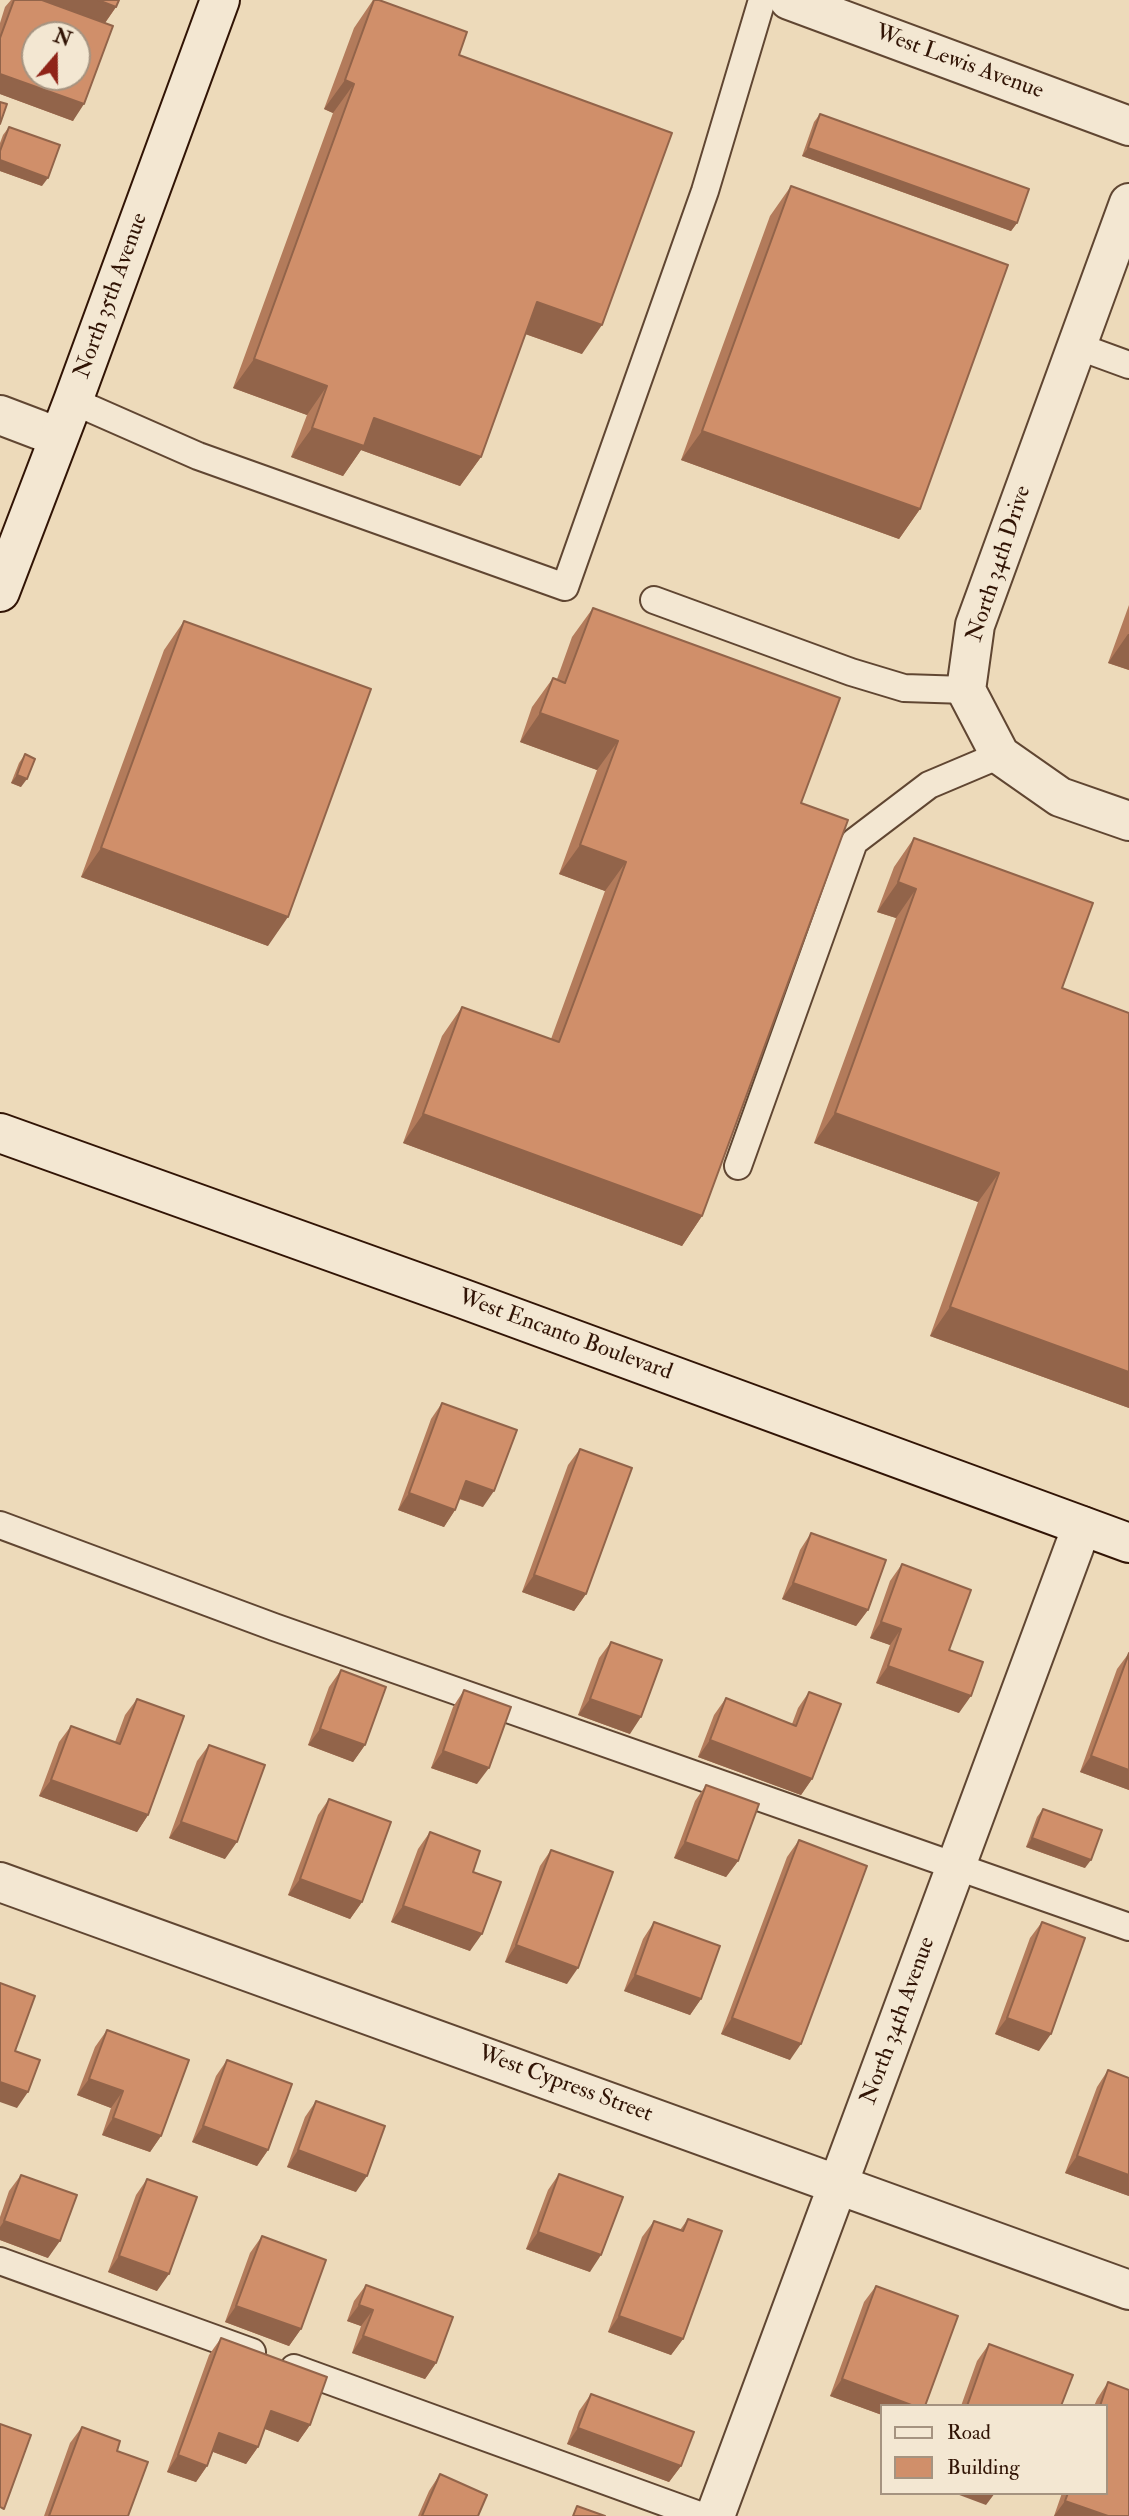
<!DOCTYPE html>
<style>
body{margin:0}
#map{position:relative;width:1129px;height:2516px;overflow:hidden;background:#eddaba;font-family:"IM FELL Double Pica",serif}
canvas{display:block}
.legend{position:absolute;left:880px;top:2404px;width:228px;height:91px;box-sizing:border-box;background:#f3e7d2;border:2px solid #a59380;margin:0;padding:9px 12px;list-style:none;font-size:21px;color:#311405}
.legend li{display:flex;align-items:center;gap:14px;height:35px}
.legend b{width:35px;border:2px solid #a59380}
.north{position:absolute;left:21px;top:21px;width:70px;height:70px;box-sizing:border-box;background:#f3e7d2;border:2px solid #a59380;border-radius:50%;rotate:20deg;font-size:19px;font-weight:700;line-height:28px;text-align:center;color:#311405}
.north::after{content:'';display:block;margin:auto;width:24px;height:32px;background:#8f2418;clip-path:polygon(50% 0,100% 100%,50% 72%,0 100%)}
</style>
<div id="map">
<canvas width="1129" height="2516"></canvas>
<ul class="legend">
<li><b style="height:9px;background:#f3e7d2"></b>Road</li>
<li><b style="height:19px;background:#d08f6a"></b>Building</li>
</ul>
<div class="north">N</div>
</div>
<script>
const ctx = document.querySelector('canvas').getContext('2d');
ctx.lineJoin = 'round';
function trace(path, color, width, dash) { ctx.strokeStyle = color; ctx.lineWidth = width; ctx.lineCap = dash ? 'butt' : 'round'; ctx.setLineDash(dash || []); ctx.stroke(path); }
function paint(path, color) { ctx.fillStyle = color; ctx.fill(path, 'evenodd'); }
function label(font, color, halo, rows, align = 'center') {
  ctx.font = font + ' "IM FELL Double Pica",serif'; ctx.lineWidth = 7; ctx.setLineDash([]); ctx.textBaseline = 'middle'; ctx.strokeStyle = halo; ctx.fillStyle = color; for (const [text, x, y, turn = 0] of rows) {
    ctx.save(); ctx.translate(x, y); ctx.rotate((+turn || 0) * Math.PI / 180); ctx.textAlign = isNaN(turn) ? turn : align; if (halo) ctx.strokeText(text, 0, 0); ctx.fillText(text, 0, 0); ctx.restore();
  }
}
const lane = new Path2D(`
 M1077,346L1129,365
 M73,401L198,456L565,587L705,191L762,0
 M654,600L851,672L904,688L966,690
 M738,1166L854,842L929,785L1000,755
 M0,1525L274,1627L1129,1927
 M0,2261L252,2352
 M294,2368L702,2516`);
const street = new Path2D(`
 M789,0L1129,126
 M1129,203L975,625L966,690L1000,755L1060,797L1129,821
 M0,415L58,437
 M0,1882L1129,2290
 M715,2516L1082,1526`);
const secondary = new Path2D(`
 M0,592L73,401L220,0
 M0,1133L461,1298L1129,1543`);
trace(lane, '#604632', 30);
trace(street, '#604632', 42);
trace(secondary, '#311405', 42);
trace(lane, '#f3e7d2', 26);
trace(street, '#f3e7d2', 38);
trace(secondary, '#f3e7d2', 38);
paint(new Path2D(`
 M11,0H119L116,7L105,23L73,121L0,94V23L5,7Z
 M373,0L459,55L582,354L525,334L481,457L460,486L361,450L343,476L291,457L307,415L233,388L333,113L324,109L354,28Z
 M820,114L1017,223L1011,231L802,156L814,122Z
 M9,127L42,186L0,171V143L3,135Z
 M791,186L920,509L899,539L681,460L770,216Z
 M1129,605V670L1108,663Z
 M593,608L801,803L702,1216L682,1246L403,1143L442,1036L462,1007L551,1039L605,891L559,874L597,770L520,742L532,707L553,678L557,679L572,637Z
 M184,621L268,946L81,877L164,650Z
 M25,754L21,787L11,783L19,763Z
 M914,838L1062,988L1129,1013V1408L930,1336L978,1202L814,1143L896,918L877,912L894,867Z
 M442,1403L483,1507L459,1499L455,1510L444,1527L398,1510L431,1419Z
 M580,1449L586,1594L574,1611L522,1592L568,1465Z
 M811,1533L868,1610L856,1626L782,1599L800,1550Z
 M902,1564L949,1650L959,1713L876,1683L890,1645L870,1638L890,1581Z
 M611,1642L630,1734L578,1715L599,1658Z
 M1129,1653V1790L1080,1772L1117,1669Z
 M341,1670L365,1745L353,1762L308,1745L329,1687Z
 M464,1690L477,1784L431,1768L453,1707Z
 M809,1692L812,1779L801,1795L698,1757L714,1715L726,1698L792,1724L798,1708Z
 M137,1699L148,1815L137,1832L39,1796L59,1742L71,1726L115,1742L125,1715Z
 M209,1745L225,1859L169,1838L197,1761Z
 M706,1785L738,1861L726,1877L674,1858L695,1801Z
 M329,1799L362,1902L350,1919L288,1895L318,1815Z
 M1043,1809L1085,1868L1026,1847L1037,1817Z
 M430,1832L473,1872L470,1951L391,1922L418,1849Z
 M799,1840L790,2060L721,2034L787,1857Z
 M551,1850L567,1984L505,1962L540,1866Z
 M654,1922L701,1999L690,2015L624,1991L643,1939Z
 M1042,1922L1039,2051L995,2034L1030,1938Z
 M107,2030L161,2136L150,2152L102,2135L111,2108L77,2095L95,2047Z
 M227,2060L268,2150L257,2166L192,2142L216,2076Z
 M1108,2070L1129,2196L1065,2173L1097,2087Z
 M316,2101L356,2192L287,2167L305,2117Z
 M559,2174L590,2272L526,2249L548,2190Z
 M21,2175L48,2258L0,2240V2217L9,2191Z
 M147,2179L157,2291L108,2272L136,2195Z
 M688,2219L683,2339L671,2355L608,2332L642,2237L654,2221L680,2230Z
 M262,2236L301,2329L289,2346L225,2322L250,2253Z
 M366,2285L436,2363L425,2379L352,2353L361,2326L347,2321L354,2301Z
 M876,2286L882,2406V2415L830,2396L864,2302Z
 M221,2338L310,2425L298,2442L265,2429L258,2447L246,2464L213,2452L207,2466L196,2482L167,2472L209,2355Z
 M989,2344L1061,2406H961L977,2361Z
 M1108,2382L1129,2516H1054L1062,2493H1106V2406H1094L1097,2399Z
 M591,2394L681,2466L669,2482L567,2444L579,2411Z
 M82,2427L117,2451L128,2516H44L70,2443Z
 M440,2474L478,2516H418L429,2491Z`), '#b37b5b');
paint(new Path2D(`
 M20,0H98L116,7L100,30Z
 M0,74L84,104L73,121L0,94Z
 M345,80L354,84L333,113L324,109Z
 M808,148L1017,223L1011,231L802,156Z
 M0,160L48,178L42,186L0,171Z
 M537,302L602,325L582,354L517,331Z
 M254,359L327,386L307,415L233,388Z
 M374,418L481,457L460,486L361,450L343,476L291,457L312,428Z
 M702,431L920,509L899,539L681,460Z
 M1128,634H1129V670L1108,663Z
 M540,713L618,741L597,770L520,742Z
 M17,775L27,779L21,787L11,783Z
 M580,845L626,862L605,891L559,874Z
 M101,848L288,917L268,946L81,877Z
 M898,882L916,889L896,918L877,912Z
 M835,1113L999,1173L978,1202L814,1143Z
 M423,1114L702,1216L682,1246L403,1143Z
 M950,1307L1129,1372V1408L930,1336Z
 M466,1481L494,1491L483,1507L455,1497Z
 M409,1493L455,1510L444,1527L398,1510Z
 M534,1575L586,1594L574,1611L522,1592Z
 M793,1583L868,1610L856,1626L782,1599Z
 M881,1622L901,1629L890,1645L870,1638Z
 M888,1666L971,1696L959,1713L876,1683Z
 M590,1699L641,1717L630,1734L578,1715Z
 M320,1729L365,1745L353,1762L308,1745Z
 M710,1740L812,1779L801,1795L698,1757Z
 M443,1751L489,1768L477,1784L431,1768Z
 M1091,1756L1129,1770V1790L1080,1772Z
 M51,1780L148,1815L137,1832L39,1796Z
 M181,1822L237,1842L225,1859L169,1838Z
 M1032,1838L1091,1860L1085,1868L1026,1847Z
 M685,1842L738,1861L726,1877L674,1858Z
 M300,1879L362,1902L350,1919L288,1895Z
 M403,1906L482,1934L470,1951L391,1922Z
 M516,1945L578,1968L567,1984L505,1962Z
 M635,1975L701,1999L690,2015L624,1991Z
 M732,2018L801,2044L790,2060L721,2034Z
 M1007,2018L1051,2034L1039,2051L995,2034Z
 M89,2079L123,2091L111,2108L77,2095Z
 M0,2082L28,2092L17,2108L0,2102Z
 M113,2118L161,2136L150,2152L102,2135Z
 M203,2126L268,2150L257,2166L192,2142Z
 M298,2150L367,2176L356,2192L287,2167Z
 M1077,2156L1129,2175V2196L1065,2173Z
 M4,2221L60,2241L48,2258L0,2240V2227Z
 M538,2232L601,2255L590,2272L526,2249Z
 M119,2256L169,2274L157,2291L108,2272Z
 M359,2305L373,2310L361,2326L347,2321Z
 M236,2306L301,2329L289,2346L225,2322Z
 M619,2316L683,2339L671,2355L608,2332Z
 M363,2336L436,2363L425,2379L352,2353Z
 M842,2379L914,2406H882V2415L830,2396Z
 M271,2411L310,2425L298,2442L260,2427Z
 M578,2428L681,2466L669,2482L567,2444Z
 M219,2433L258,2447L246,2464L208,2450Z
 M178,2455L207,2466L196,2482L167,2472Z
 M954,2493H995L986,2505Z
 M1065,2501L1108,2516H1054Z`), '#92644a');
const building = new Path2D(`
 M14,0H42L113,26L84,104L0,74V38ZM35,35H77V77H35Z
 M98,0H119L116,7Z
 M374,0H379L467,32L459,55L672,133L602,325L537,302L481,457L374,418L364,446L312,428L327,386L254,359L354,84L345,80Z
 M0,102L7,104L0,124Z
 M820,114L1029,189L1017,223L808,148Z
 M9,127L60,145L48,178L0,160V151Z
 M791,186L1008,265L920,509L702,431Z
 M593,608L840,698L801,803L848,820L702,1216L423,1114L462,1007L559,1042L626,862L580,845L618,741L540,713L553,678L565,683Z
 M184,621L371,689L288,917L101,848Z
 M25,754L35,759L27,779L17,775Z
 M914,838L1093,903L1062,988L1129,1013V1372L950,1307L999,1173L835,1113L916,889L898,882Z
 M442,1403L517,1430L494,1491L466,1481L455,1510L409,1493Z
 M580,1449L632,1468L586,1594L534,1575Z
 M811,1533L886,1560L868,1610L793,1583Z
 M902,1564L971,1590L949,1650L983,1662L971,1696L888,1666L901,1629L881,1622Z
 M611,1642L662,1660L641,1717L590,1699Z
 M1129,1653V1770L1091,1756Z
 M341,1670L386,1687L365,1745L320,1729Z
 M464,1690L511,1707L489,1768L443,1751Z
 M809,1692L841,1704L812,1779L710,1740L726,1698L796,1726Z
 M137,1699L184,1716L148,1815L51,1780L71,1726L120,1744Z
 M209,1745L265,1765L237,1842L181,1822Z
 M706,1785L759,1804L738,1861L685,1842Z
 M329,1799L391,1822L362,1902L300,1879Z
 M1043,1809L1102,1830L1091,1860L1032,1838Z
 M430,1832L480,1851L473,1872L501,1882L482,1934L403,1906Z
 M799,1840L867,1866L801,2044L732,2018Z
 M551,1850L613,1872L578,1968L516,1945Z
 M654,1922L720,1946L701,1999L635,1975Z
 M1042,1922L1085,1938L1051,2034L1007,2018Z
 M0,1983L35,1996L15,2051L40,2060L28,2092L0,2082Z
 M107,2030L189,2060L161,2136L113,2118L123,2091L89,2079Z
 M227,2060L292,2084L268,2150L203,2126Z
 M1108,2070L1129,2078V2175L1077,2156Z
 M316,2101L385,2126L367,2176L298,2150Z
 M559,2174L623,2197L601,2255L538,2232Z
 M21,2175L77,2195L60,2241L4,2221Z
 M147,2179L197,2197L169,2274L119,2256Z
 M688,2219L722,2231L683,2339L619,2316L654,2221L683,2231Z
 M262,2236L326,2260L301,2329L236,2306Z
 M366,2285L453,2317L436,2363L363,2336L373,2310L359,2305Z
 M876,2286L958,2316L925,2406H914L842,2379Z
 M221,2338L327,2377L310,2425L271,2411L258,2447L219,2433L207,2466L178,2455Z
 M989,2344L1073,2375L1061,2406H967Z
 M1108,2382L1129,2390V2516H1108L1065,2501L1068,2493H1106V2406H1100Z
 M591,2394L694,2432L681,2466L578,2428Z
 M0,2424L31,2435L4,2509L0,2507Z
 M82,2427L120,2441L117,2451L148,2462L128,2516H49Z
 M440,2474L487,2495L478,2516H422Z
 M577,2506L605,2516H573Z`);
paint(building, '#d08f6a');
trace(building, '#92644a', 2);
label('23px', '#311405', '#f3e7d2', [
 ["West Lewis Avenue",959,63,20],
 ["North 35th Avenue",112,296,-70],
 ["North 34th Drive",1000,564,-72],
 ["West Encanto Boulevard",565,1336,20],
 ["North 34th Avenue",899,2021,-70],
 ["West Cypress Street",565,2085,20]
]);
</script>
